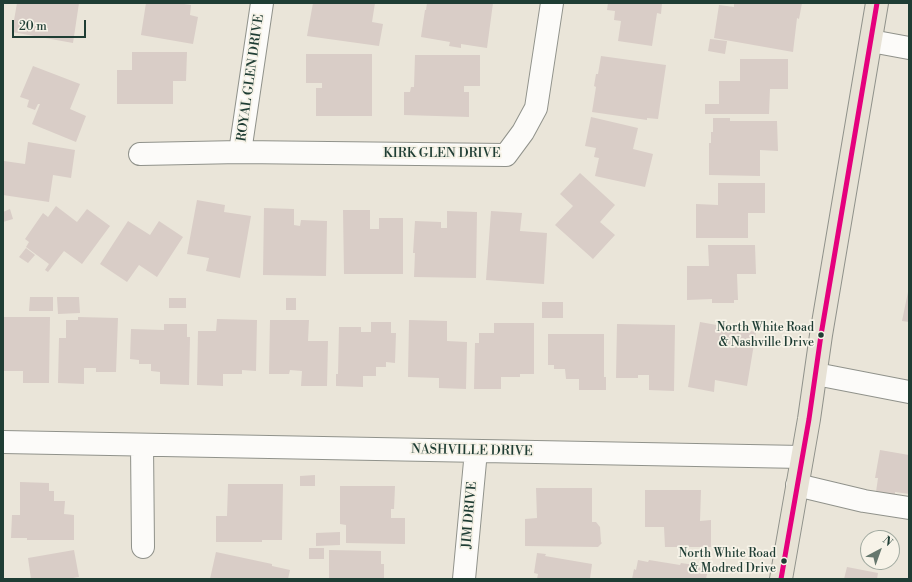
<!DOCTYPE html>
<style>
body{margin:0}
#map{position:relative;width:912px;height:582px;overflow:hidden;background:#eae5d9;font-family:"Libre Bodoni",serif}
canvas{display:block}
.frame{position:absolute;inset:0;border:4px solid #1f3d34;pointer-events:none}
.north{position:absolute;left:860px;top:530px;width:40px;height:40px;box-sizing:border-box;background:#f7f3e8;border:1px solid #a1aaa0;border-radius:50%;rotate:41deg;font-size:11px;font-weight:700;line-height:16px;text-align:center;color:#1f3d34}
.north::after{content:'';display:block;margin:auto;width:14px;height:18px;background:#66786e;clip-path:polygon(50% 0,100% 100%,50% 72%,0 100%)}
.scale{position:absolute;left:12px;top:20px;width:74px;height:18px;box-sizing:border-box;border:2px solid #1f3d34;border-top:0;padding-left:5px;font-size:12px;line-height:14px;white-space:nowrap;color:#1f3d34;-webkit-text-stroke:3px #f7f3e8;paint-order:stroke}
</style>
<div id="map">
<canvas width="912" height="582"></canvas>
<div class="frame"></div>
<div class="north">N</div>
<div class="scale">20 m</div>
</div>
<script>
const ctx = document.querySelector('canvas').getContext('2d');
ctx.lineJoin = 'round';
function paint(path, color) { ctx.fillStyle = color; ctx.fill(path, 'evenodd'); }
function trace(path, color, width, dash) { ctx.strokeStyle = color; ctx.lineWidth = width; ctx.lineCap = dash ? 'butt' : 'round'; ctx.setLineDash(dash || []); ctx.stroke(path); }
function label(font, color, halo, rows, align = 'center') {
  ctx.font = font + ' "Libre Bodoni",serif'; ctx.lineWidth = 3.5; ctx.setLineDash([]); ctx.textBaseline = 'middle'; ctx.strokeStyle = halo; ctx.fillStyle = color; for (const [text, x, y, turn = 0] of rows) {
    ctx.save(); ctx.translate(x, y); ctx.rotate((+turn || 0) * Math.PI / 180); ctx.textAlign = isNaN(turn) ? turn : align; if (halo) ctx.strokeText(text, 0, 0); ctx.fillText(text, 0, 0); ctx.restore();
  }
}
paint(new Path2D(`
 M17,3H79L73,43L12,32Z
 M146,3H184V4L191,5L190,15L198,17L193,44L141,35Z
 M313,3L338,4L339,3H375L372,22L383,24L379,46L307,36Z
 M427,3H493L487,48L461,44V48L449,46L450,42L421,37L425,10H426Z
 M608,3H662L661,14L657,13L652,46L618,41L621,21L614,20L615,11L607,10Z
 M734,3H802L799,19L797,18L793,52L714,38L719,5L734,7Z
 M710,39L727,41L725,54L708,51Z
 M132,52H187L186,81H173V104H117V70H132Z
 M306,54H372V116H316V88H322V83H306Z
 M415,55H480V86H464V92H469V117L404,115V92H410L411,87H414Z
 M601,56L666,65L658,119L647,118V120L592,112L596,87L594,86L596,74H598Z
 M740,59H788V89H770L769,114H705V104H719V81H740Z
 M33,66L80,84L70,109L86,116L76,142L32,124L40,104H38L35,110L27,107L29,100L20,97Z
 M591,117L638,128L633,149L653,154L645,187L595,176L599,158L594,157L596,148L585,146Z
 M713,118H730V121H777L778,151L760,150V176L709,175V143H711V132H713Z
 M28,142L75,150L71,178L53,175L49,202L3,195V170L4,161L25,164Z
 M580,173L615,205L600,222L615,235L593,259L555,225L573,206L560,194Z
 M718,183H765V213H748V238H696V204L718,205Z
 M197,200L225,205L224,212L251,216L240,278L206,271L209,258L187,254Z
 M56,206L77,222L87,209L110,226L82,264L64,251L48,272L45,270L49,264L26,247L29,242L25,239L43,213L48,217Z
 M264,208L294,209V225L300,226L301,220L327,221L326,276L263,275Z
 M10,209L13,219L3,222V212Z
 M343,210H370V229H379V218H403V274H344Z
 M447,211L477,212L476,278L414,277L415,253H413L415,221L441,222V228H447Z
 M491,211L522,213L520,231L547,233L544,284L486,280Z
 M128,221L150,235L159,221L183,237L157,277L139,265L127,282L100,264Z
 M708,245H755L756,274H737L738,300H734V303H712V299L687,300V266H709Z
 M26,248L35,255L28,263L19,257Z
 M908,292H909V322L902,321Z
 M30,297H53V311H29Z
 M57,297H79L80,313L58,314Z
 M169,298H186V308H169Z
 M286,298H296V310H286Z
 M542,302H563V318H542Z
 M3,317H50L49,383H23V371H3Z
 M78,317L118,318L116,372H96V368H84V384L58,383L59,338H66V320H78Z
 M217,319L257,320L256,371L242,370V374H223V386L197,385L198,331H216Z
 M270,320H309L308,341H328L327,386H301L302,371L290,370L289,374H269Z
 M409,320L447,321V341L467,342L466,389L439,388V378L408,377Z
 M371,322H391V333H396L395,363L386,362V367H376V376H363V387L336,386V374H338L339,327H361V332H371Z
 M700,322L756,332L747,386L715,380L714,392L688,387Z
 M494,323H534V374H520V377H501V389H474L475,343H479V333H494Z
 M164,324H187V337H190L189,385L160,384V372L151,371V364H139V360L130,359L131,329L164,330Z
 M617,324L675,325L674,391L649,390V375H638V378H616Z
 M548,334H604V377H606V390H579V379H566L565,369H554V365H548Z
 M880,450L909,455V494L895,492V495L876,492L878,478H875Z
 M315,475V486H300V476Z
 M20,482L49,483V491H54V501H65L64,514L74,515V540H27V538H11L12,515H20Z
 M228,484H283L282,540H262V542H216V516H227Z
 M340,486H395L394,509H391V518H405V544L346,543V525L340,524Z
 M536,488H592V522H596L600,527L601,542L602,543L598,547L525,546V519L537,518Z
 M645,490H701L700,521L711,520V547H665L664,527H645Z
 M340,532V545L316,546V533Z
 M309,548H324V559H309Z
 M74,550L79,577L67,579H31L28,558Z
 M329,550L381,551V564H384V579H329Z
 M216,552L272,564V566L290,570L288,579H210Z
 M537,553L546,554L545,556L592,564L590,579H537L538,574L534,573Z
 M638,560L648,562L649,560L680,565L681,563L695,565V567L708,569L706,579H632L634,569L636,570Z
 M847,567L878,573L877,579H844Z`), '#d9cdc7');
const minor = new Path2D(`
 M871,41L909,48
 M240,152L262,3
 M140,154L240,152L506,155L523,132L536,108L552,3
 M816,374L909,392
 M3,442L802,457
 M142,445L143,547
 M797,485L864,501L909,508
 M464,579L476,451`);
const major = new Path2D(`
 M781,579L809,419L821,335L877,3`);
trace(minor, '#90928b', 24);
trace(major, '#90928b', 24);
trace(minor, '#fcfbf9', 22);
trace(major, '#e7e2d5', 22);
trace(new Path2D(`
 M781,579L809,419L821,335L877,3`), '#e5007d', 5);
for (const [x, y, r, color] of [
 [821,335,3.5,"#1f3d34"],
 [784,561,3.5,"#1f3d34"]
]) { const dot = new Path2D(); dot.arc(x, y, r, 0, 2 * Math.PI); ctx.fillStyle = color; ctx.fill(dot); trace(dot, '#f7f3e8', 1.5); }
label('12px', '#1f3d34', '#f7f3e8', [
 ["North White Road",814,328],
 ["& Nashville Drive",814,343],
 ["North White Road",776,554],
 ["& Modred Drive",776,569]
], 'right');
label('13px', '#1f3d34', '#f7f3e8', [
 ["ROYAL GLEN DRIVE",251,78,-82],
 ["KIRK GLEN DRIVE",442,154],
 ["NASHVILLE DRIVE",472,451,1],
 ["JIM DRIVE",470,515,-85]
]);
</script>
